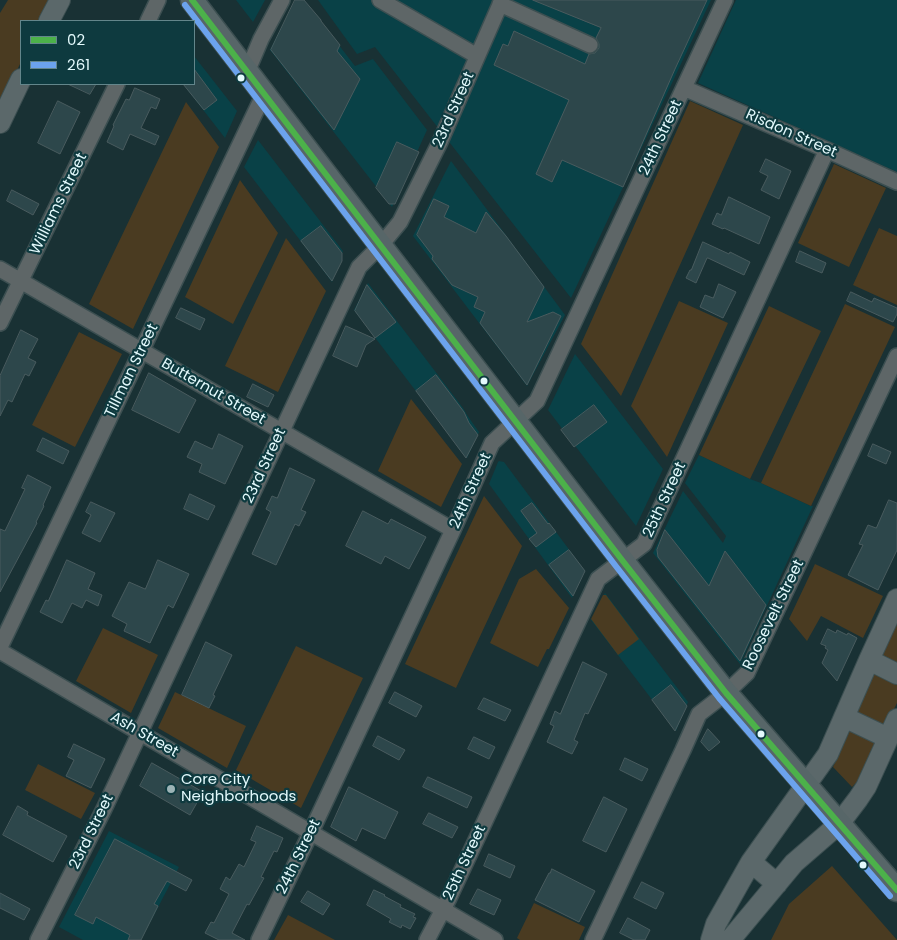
<!DOCTYPE html>
<style>
body{margin:0}
#map{position:relative;width:897px;height:940px;overflow:hidden;background:#193134;font-family:Poppins,sans-serif}
canvas{display:block}
.legend{position:absolute;left:20px;top:20px;width:175px;height:65px;box-sizing:border-box;background:#0e3a3f;border:1px solid #63868b;margin:0;padding:6px 9px;list-style:none;font-size:15px;color:#e3f9fc}
.legend li{display:flex;align-items:center;gap:10px;height:25px}
.legend b{width:25px;border:1px solid #63868b}
</style>
<div id="map">
<canvas width="897" height="940"></canvas>
<ul class="legend">
<li><b style="height:6px;background:#4cb14a"></b>02</li>
<li><b style="height:6px;background:#6ca3ed"></b>261</li>
</ul>
</div>
<script>
const ctx = document.querySelector('canvas').getContext('2d');
ctx.lineJoin = 'round';
function paint(path, color) { ctx.fillStyle = color; ctx.fill(path, 'evenodd'); }
function trace(path, color, width, dash) { ctx.strokeStyle = color; ctx.lineWidth = width; ctx.lineCap = dash ? 'butt' : 'round'; ctx.setLineDash(dash || []); ctx.stroke(path); }
function label(font, color, halo, rows, align = 'center') {
  ctx.font = font + ' Poppins,sans-serif'; ctx.lineWidth = 4.5; ctx.setLineDash([]); ctx.textBaseline = 'middle'; ctx.strokeStyle = halo; ctx.fillStyle = color; for (const [text, x, y, turn = 0] of rows) {
    ctx.save(); ctx.translate(x, y); ctx.rotate((+turn || 0) * Math.PI / 180); ctx.textAlign = isNaN(turn) ? turn : align; if (halo) ctx.strokeText(text, 0, 0); ctx.fillText(text, 0, 0); ctx.restore();
  }
}
paint(new Path2D(`
 M236,0H265L253,22Z
 M296,0H304L355,66L373,59L427,130L392,207L270,50Z
 M318,0H711L571,298L375,47L357,54Z
 M736,0H897V172L698,83Z
 M194,56L237,111L225,138L183,84H194Z
 M258,140L343,251L332,282L244,167Z
 M451,161L565,315L527,386L413,236Z
 M368,283L463,408L467,415L479,432L467,458L354,310Z
 M575,354L663,469L636,526L548,410Z
 M699,455L750,479L761,483L811,506H813L740,664L653,553L683,491L723,543L726,536L685,483Z
 M499,461L504,462L585,571L572,598L489,484L498,462Z
 M605,593L688,702L676,731L591,620Z
 M109,831L179,867L141,940H83L59,927Z`), '#094147');
paint(new Path2D(`
 M8,0H52L41,21H21V62L0,105V13Z
 M690,101L743,125L621,396L581,344Z
 M186,102L219,147L133,329L89,304Z
 M834,164L886,188L849,267L798,243Z
 M240,180L278,233L233,324L185,297Z
 M879,228L897,236V305L853,285Z
 M286,238L326,291L278,392L225,366Z
 M679,301L728,323L667,457L631,406Z
 M845,304L895,327L811,506L761,483Z
 M769,306L821,331L750,479L699,455Z
 M79,332L122,354L75,447L32,425Z
 M411,399L462,464L441,507L378,471Z
 M484,496L522,546L456,688L405,664Z
 M815,564L883,596L863,638L821,616L807,641L789,619Z
 M536,569L569,608L549,649H547L538,667L490,643L519,579Z
 M603,595H606L639,639L618,655L591,619Z
 M897,615V666L882,658L880,652Z
 M103,628L158,655L131,713L76,681Z
 M296,646L363,678L301,808L236,770Z
 M873,668L897,679V703L886,725L884,726L853,712Z
 M175,692L246,726L227,768L158,728Z
 M851,728L877,741L858,781L852,787L833,767Z
 M38,764L95,793L81,819L25,790Z
 M832,866L897,940H771L789,904Z
 M534,903L585,927L579,940H520L517,938Z
 M288,915L335,940H274Z`), '#4a3b21');
const building = new Path2D(`
 M295,0H304L321,20V21L340,45L337,51L360,79L334,130L271,50Z
 M533,0H707L675,69L623,187L562,160L552,182L536,174L569,100L494,65L503,44L508,46L514,31L585,64L589,54L595,53L599,48V44L596,38L601,28Z
 M194,69L217,100L204,110L183,84H194Z
 M68,84H96L90,94Z
 M135,88L160,99L156,109L151,107L141,128L159,136L155,145L130,134L123,150L107,142L114,126L113,125L126,99L129,100Z
 M58,101L80,112L60,154L38,143Z
 M397,142L419,152L395,204H389L376,188Z
 M766,159L791,171L779,199L761,190L768,176L760,172Z
 M12,190L39,204L33,215L7,201Z
 M729,197L770,217L759,244L724,228L723,229L712,224L717,213L721,215Z
 M434,199L449,206L444,217L476,233L486,212L506,236L544,287L527,322L553,312L561,316L527,385L480,323L485,312L474,307L478,297L452,285L432,259L433,256L417,235Z
 M321,226L342,253V261L332,281L301,241Z
 M703,242L729,254L730,252L750,262L744,275L708,258H707L696,283L686,278L690,270H691Z
 M800,251L826,263L822,273L796,262Z
 M719,284L736,292L723,318L700,307L705,295L713,298Z
 M367,285L396,322L375,338L355,311Z
 M851,292L872,302L874,298L897,308V314L893,322L847,301Z
 M181,308L205,319L200,330L176,318Z
 M346,326L375,339L366,345L357,367L333,356Z
 M21,330L38,339L28,358L36,362L29,376L25,374L12,402L8,400L0,416V376Z
 M149,373L196,400L179,433L132,410Z
 M436,375L464,412L469,423L478,435L466,458L416,391Z
 M253,384L274,395L268,407L247,397Z
 M594,405L607,422L574,447L561,430Z
 M219,434L243,446L225,484L199,472L202,464L187,457L195,441L212,449Z
 M43,438L69,451L63,464L37,451Z
 M873,444L891,452L886,464L868,456Z
 M290,468L315,480L301,510L306,512L299,526L295,524L276,565L252,554L271,512L266,509L272,496L277,498Z
 M28,475L51,487L43,505L44,506L36,522L37,523L0,592V529L5,531L25,489L22,488Z
 M190,494L215,506L208,520L184,509Z
 M889,500L897,503V550L878,590L848,575L863,545L859,544L868,525L876,528Z
 M91,502L115,513L100,542L82,533L91,515L86,512Z
 M532,503L548,524L549,523L556,532L536,547L529,539L537,533L521,511Z
 M363,511L388,524L391,519L426,537L409,569L385,556L381,564L346,546Z
 M665,530L709,586L725,551L766,605L740,661L658,557L657,550Z
 M569,550L585,571L573,596L549,565Z
 M67,560L95,573L88,589L102,595L98,606L86,600L82,608L72,603L62,623L40,612L46,600L48,601Z
 M158,560L189,574L173,608L168,605L150,643L124,631L127,624L112,616L129,582L145,589Z
 M828,629L836,633L837,630L847,635L848,633L857,638L837,681L822,663L828,650L825,648L826,646L821,644Z
 M206,642L232,655L213,695L215,696L209,708L182,695Z
 M583,662L607,674L588,714L585,713L574,740L578,742L572,754L547,742L554,726L550,724L555,711L560,714Z
 M671,685L687,706L675,731L652,700Z
 M395,692L422,706L416,717L389,703Z
 M484,698L511,710L505,721L478,709Z
 M708,729L720,742L709,751L701,742Z
 M378,736L405,750L399,760L373,746Z
 M474,737L495,747L489,759L468,749Z
 M74,744L105,759L91,788L66,776L74,760L68,757Z
 M625,758L648,769L642,781L620,770Z
 M152,763L203,792L190,815L140,786Z
 M428,777L472,797L467,808L423,787Z
 M349,787L398,812L385,839L362,828L356,841L331,827Z
 M604,797L627,809L606,852L583,841Z
 M18,806L28,812L27,815L67,836L53,862L3,835Z
 M429,813L458,827L452,838L423,824Z
 M257,826L283,838L277,852L274,851L261,877L264,878L249,905L247,904L232,933L245,940H219L205,933L211,922L214,923L229,894L220,889L226,877L230,880L239,864L244,867L256,842L251,840Z
 M115,839L192,880L186,891L167,881L154,904L158,906L141,940H128L130,935L96,917L93,924L75,915Z
 M489,854L515,866L510,878L484,866Z
 M552,869L595,891L579,922L535,900L549,873H550Z
 M642,882L664,893L656,909L634,898Z
 M478,889L501,900L494,915L470,904Z
 M374,890L385,895L384,896L401,905L400,907L415,914L413,917L416,918L410,929L402,925L401,928L389,922L391,919L367,905Z
 M308,891L330,904L323,915L301,902Z
 M0,893L30,909L24,920L0,908Z
 M628,918L650,930L645,940H634L620,933Z`);
paint(building, '#2d474b');
trace(building, '#495b5e', 1);
const street = new Path2D(`
 M380,0L477,56
 M500,4L590,45
 M148,21L158,0
 M247,72L261,39L282,0
 M684,88L827,150L897,182
 M0,269L453,530
 M0,323L117,84
 M0,647L264,94
 M0,651L495,940
 M38,940L104,809L359,267L381,245L400,222L440,142L502,0
 M259,940L311,832L453,530L492,443L537,401L725,0
 M427,940L449,898L598,579L644,544L827,150
 M593,940L683,750L699,714L726,693L747,673L897,356`);
const secondary = new Path2D(`
 M49,21L60,0
 M0,123L21,79
 M869,660L897,674
 M844,717L888,738
 M751,862L777,884
 M711,940L716,924L751,862L828,754L869,660L897,599
 M730,940L794,863L839,824L858,799L866,787L897,719`);
const primary = new Path2D(`
 M192,0L622,560L726,693L897,890`);
trace(street, '#3c4f51', 18);
trace(secondary, '#3c4f51', 22);
trace(primary, '#3c4f51', 25);
trace(street, '#5e6667', 15);
trace(secondary, '#5b686a', 20);
trace(primary, '#576668', 22);
trace(new Path2D(`
 M192,0L622,560L726,693L897,890`), '#4cb14a', 6);
trace(new Path2D(`
 M185,5L615,565L719,698L890,896`), '#6ca3ed', 6);
for (const [x, y, r, color] of [
 [241,78,4.5,"#e3f9fc"],
 [484,381,4.5,"#e3f9fc"],
 [761,734,4.5,"#e3f9fc"],
 [171,789,5,"#9cb3b6"],
 [863,865,4.5,"#e3f9fc"]
]) { const dot = new Path2D(); dot.arc(x, y, r, 0, 2 * Math.PI); ctx.fillStyle = color; ctx.fill(dot); trace(dot, '#0e3a3f', 2); }
label('15px', '#e3f9fc', '#0e3a3f', [
 ["23rd Street",454,110,-66],
 ["Risdon Street",791,134,24],
 ["24th Street",661,138,-65],
 ["Williams Street",59,204,-64],
 ["Tillman Street",132,371,-64],
 ["Butternut Street",213,392,30],
 ["23rd Street",265,466,-65],
 ["24th Street",471,491,-66],
 ["25th Street",665,500,-65],
 ["Roosevelt Street",774,615,-64],
 ["Ash Street",144,735,30],
 ["23rd Street",92,832,-64],
 ["24th Street",299,857,-64],
 ["25th Street",465,863,-65]
]);
label('15px', '#e3f9fc', '#0e3a3f', [
 ["Core City",181,780],
 ["Neighborhoods",181,797]
], 'left');
</script>
